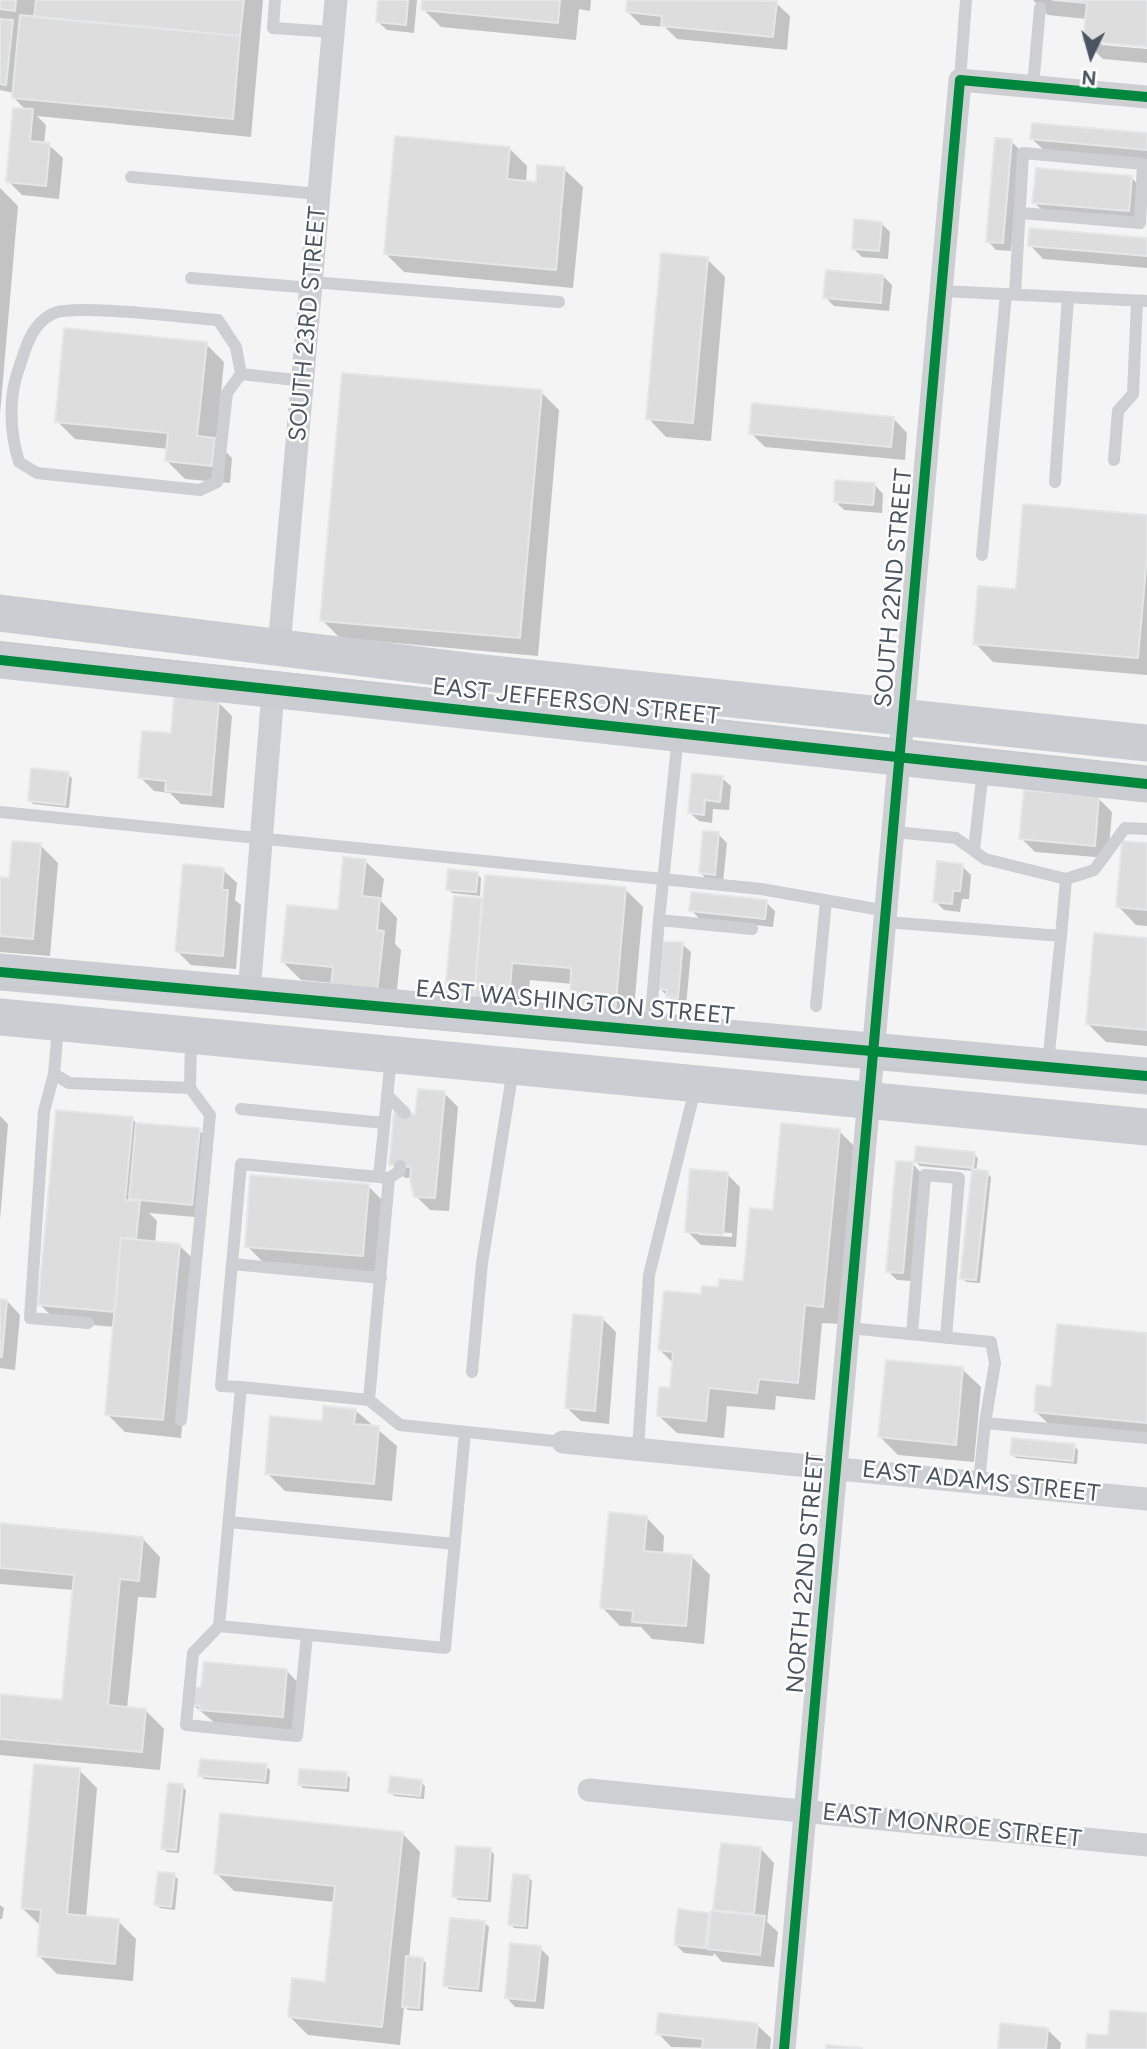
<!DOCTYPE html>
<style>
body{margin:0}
#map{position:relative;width:1147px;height:2049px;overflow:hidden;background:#f4f4f4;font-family:Figtree,sans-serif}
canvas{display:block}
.north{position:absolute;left:1056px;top:21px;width:70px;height:70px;-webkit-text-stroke:5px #fff;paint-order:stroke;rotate:185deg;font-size:19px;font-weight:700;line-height:28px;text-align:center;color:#4a5561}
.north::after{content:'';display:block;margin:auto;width:24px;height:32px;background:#4a5561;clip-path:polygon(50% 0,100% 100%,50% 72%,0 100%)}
</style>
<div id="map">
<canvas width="1147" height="2049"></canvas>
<div class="north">N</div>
</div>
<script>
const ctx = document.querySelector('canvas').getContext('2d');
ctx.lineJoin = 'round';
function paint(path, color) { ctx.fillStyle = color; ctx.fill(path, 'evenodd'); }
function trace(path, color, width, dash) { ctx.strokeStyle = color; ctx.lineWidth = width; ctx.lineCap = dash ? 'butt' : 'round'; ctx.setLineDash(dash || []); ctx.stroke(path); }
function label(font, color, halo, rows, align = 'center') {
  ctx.font = font + ' Figtree,sans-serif'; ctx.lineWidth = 5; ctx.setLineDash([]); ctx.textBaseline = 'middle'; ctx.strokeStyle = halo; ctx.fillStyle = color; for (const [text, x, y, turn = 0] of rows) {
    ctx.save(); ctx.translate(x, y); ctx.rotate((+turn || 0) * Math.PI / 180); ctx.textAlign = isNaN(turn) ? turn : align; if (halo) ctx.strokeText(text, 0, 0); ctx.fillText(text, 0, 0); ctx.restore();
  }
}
paint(new Path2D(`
 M0,0H263L251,137L37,116L46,125L44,144L49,145L63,158L59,199L22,195L8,181L27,111L14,98V93L0,90Z
 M380,0H417L414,33L387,30L378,22Z
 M424,0H591L590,11L579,9L576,40L441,27L423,9Z
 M628,0L776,3L790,16L787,50L677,39L665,27L641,25L627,11Z
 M1033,0H1147V46L1102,41V45L1147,49V63L1103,59L1085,41L1087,19L1048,15Z
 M1147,134V161L1046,152L1032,139Z
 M1011,141L1020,150L1011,251L996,250L988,241Z
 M509,148L527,166L526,183L537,184L564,169L583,187L573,288L404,272L386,254Z
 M1132,178L1145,192L1142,224L1048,216L1034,202Z
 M0,188L18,206L0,414Z
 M881,223L890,232L888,259L862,257L853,248Z
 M1147,240V268L1043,259L1030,245Z
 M707,259L725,277L711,441L666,437L648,418Z
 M883,276L892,285L889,311L834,306L825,297Z
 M206,344L224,362L216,442L232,458L230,483L185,479L167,461L169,449L75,439L57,421Z
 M541,392L559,410L538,656L340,638L322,620Z
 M894,419L907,433L905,460L765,447L751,433Z
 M875,485L883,494L882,513L844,510L835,501Z
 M1147,517V675L993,662L975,643L1018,591Z
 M218,702L232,716L224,808L181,804L170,793L154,791L140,777L172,735Z
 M68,774L72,778L69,808L33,804L30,800Z
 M722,778L731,786L729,810L713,809L712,823L699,821L690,813Z
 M1098,798L1112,812L1108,858L1035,852L1021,838Z
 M718,834L727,843L723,883L709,882L701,873Z
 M40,845L58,863L50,956L0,952V879L10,880Z
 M1147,845V926L1136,925L1118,906Z
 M365,861L384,879L381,901L397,918L395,944L401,950L395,1009L333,983L301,980L283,962L339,912Z
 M962,866L971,875L969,899H962L960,912L944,910L935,901Z
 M223,870L237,883L235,900L241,905L236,969L191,965L177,951Z
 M477,874L481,878L480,896L452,893L448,889Z
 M625,889L643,907L632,1031L573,984L530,980L526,1019L461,1006L447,992L481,900L484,902Z
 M766,902L775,911L773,927L700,919L691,910Z
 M1147,940V1046L1106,1042L1088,1024Z
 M682,944L691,952L686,1006L677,1005L660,989Z
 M444,1093L458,1107L449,1211L430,1210L416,1196L411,1178H405L391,1164L417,1115Z
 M0,1116L8,1124L0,1220Z
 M132,1119L138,1124L199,1130L213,1144L206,1218L149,1213L157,1221L155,1243L179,1245L197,1263L181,1438L125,1432L107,1414L115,1327L58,1322L39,1304Z
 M839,1131L857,1149L841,1324L822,1323L815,1400L776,1396L775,1410L727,1406L724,1438L677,1433L658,1415L672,1390L674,1364L660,1350L703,1296L744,1283L774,1212Z
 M974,1154L978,1158L976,1172L987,1173L991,1177L980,1283L966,1282L962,1278L973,1171L920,1166L916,1162Z
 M913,1164L921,1173L912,1281L897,1280L888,1271Z
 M727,1174L740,1187L736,1247L701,1245L687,1231ZM699,1231L732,1233V1237L699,1235Z
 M368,1186L386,1204L381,1273L265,1264L247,1246Z
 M0,1301H7L20,1315L15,1370L0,1368Z
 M602,1318L616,1332L609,1424L581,1421L567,1408Z
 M1147,1335V1438L1054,1429L1035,1411L1052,1389Z
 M962,1369L981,1387L974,1462L898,1455L880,1437Z
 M355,1410L397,1446L392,1501L285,1491L267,1473L323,1423Z
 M1074,1446L1078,1450L1077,1464L1016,1458L1012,1454Z
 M646,1517L664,1536L663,1554L692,1557L710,1575L704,1644L652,1639L641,1627L620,1626L602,1607Z
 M0,1525L142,1538L160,1557L156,1598L138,1597L127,1709L146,1711L164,1729L160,1770L0,1755V1695L64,1701L74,1590L0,1584Z
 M287,1671L300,1685L296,1730L215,1723L193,1705L203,1689Z
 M266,1766L270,1770L269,1784L204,1779L200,1775Z
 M79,1770L97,1788L86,1918L118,1921L136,1939L133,1981L57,1974L39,1956L42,1927L22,1908Z
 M346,1774L350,1778L349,1792L303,1788L299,1784Z
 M421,1782L425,1786L424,1799L394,1796L390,1792Z
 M182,1786L186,1790L179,1853L167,1852L163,1848Z
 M402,1833L420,1852L409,1958L422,1959L426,1963L423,2011L408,2010L404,2006L400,2045L308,2035L290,2017L327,1984L335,1902L234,1891L216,1873Z
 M722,1844L761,1849L774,1863L767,1922L778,1932L774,1967L722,1962L714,1953L713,1956L684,1953L675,1944L708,1914L712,1918Z
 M490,1850L494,1854L491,1902L458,1900L454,1896Z
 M174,1875L178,1879L175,1910L160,1908L156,1904Z
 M528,1877L532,1881L528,1929L514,1928L510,1924Z
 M0,1905L4,1908L2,1919H0Z
 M485,1923L489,1927L482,1992L449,1989L445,1985Z
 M540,1948L549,1957L544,2009L515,2007L507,1998Z
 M757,2025L771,2038L770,2049L671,2047L658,2033Z
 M1047,2029L1061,2043L1060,2049H1000Z`), '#0003');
const building = new Path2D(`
 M0,0H16L15,11L0,9Z
 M36,0H244L240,36L34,17Z
 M378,0H408L406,25L376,22Z
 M422,0H560L558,23L421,10Z
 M627,0L777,1L773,37L661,26L662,16L626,12Z
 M1053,0H1147V47L1083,41L1087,3Z
 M20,15L240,36L233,119L12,98Z
 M0,19L13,20L6,85L0,84Z
 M13,108L33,109L30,141L50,143L46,186L6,182Z
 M1032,123L1147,133V150L1030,139Z
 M395,136L510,147L507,179L536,182L537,165L565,167L556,270L384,254Z
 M995,138L1012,139L1003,243L986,242Z
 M1036,168L1132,176L1129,211L1032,203Z
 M854,219L882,222L879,251L852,249Z
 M1029,228L1147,238V256L1028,246Z
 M661,253L708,257L693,423L646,419Z
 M826,270L883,275L881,303L823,298Z
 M64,328L207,342L197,436L215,438L212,466L165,461L168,433L55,422Z
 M342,373L542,390L520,638L320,621Z
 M752,403L894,417L891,447L749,434Z
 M835,480L875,483L873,505L834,502Z
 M1023,504L1147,515V555L1138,658L973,644L978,586L1016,589Z
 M174,696L219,700L211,795L165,791L166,781L138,778L142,731L171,733Z
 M31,768L69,772L65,805L28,801Z
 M692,773L723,776L720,802L705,800L704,815L688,813Z
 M1024,790L1099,796L1095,846L1019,839Z
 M703,831L719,832L715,875L699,873Z
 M12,841L41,843L33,939L0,936V877L9,878Z
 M1122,841L1147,843V910L1116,907Z
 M343,857L366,859L362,896L380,898L377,930L384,931L377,992L331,987L333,967L281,962L287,905L338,910Z
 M937,861L963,864L960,891H953L952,904L933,902Z
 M183,864L224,868L222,890H228L223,956L175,952Z
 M448,869L478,872L476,892L446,890Z
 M485,875L626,887L615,1013L570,1006L571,968L512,963L509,1002L474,999Z
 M691,892L767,900L765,919L689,911Z
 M454,896L482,898L474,996L445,993Z
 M1094,933L1147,938V1030L1086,1024Z
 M663,942H683L678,998L666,997L667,990L659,989Z
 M418,1089L445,1091L435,1198L414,1197L410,1180L411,1167L389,1165L394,1112L415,1114Z
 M56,1110L133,1117L125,1200L140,1201L136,1239L121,1238L115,1312L38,1305Z
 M136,1123L200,1128L192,1205L129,1199Z
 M781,1123L840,1129L823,1307L805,1305L798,1383L759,1379L757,1393L709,1388L706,1421L657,1416L659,1387L670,1388L673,1352L658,1350L664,1291L701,1294L702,1286L718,1287L719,1279L743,1281L750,1208L773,1210Z
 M916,1146L975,1152L973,1168L914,1162Z
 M896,1161L913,1162L903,1273L886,1272Z
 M690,1169L728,1172L723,1235L685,1232Z
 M972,1169L988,1171L976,1280L960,1279Z
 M250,1175L369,1184L363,1256L245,1247Z
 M121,1238L180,1244L163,1420L105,1415Z
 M0,1299L7,1300L2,1357H0Z
 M573,1314L603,1317L595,1411L565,1408Z
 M1057,1324L1147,1333V1423L1034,1412L1036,1385L1051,1387Z
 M886,1360L963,1367L956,1445L878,1437Z
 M323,1406L356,1409L354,1424L379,1426L374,1484L265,1474L270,1416L322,1421Z
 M1012,1438L1075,1444L1073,1461L1010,1455Z
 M609,1512L647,1516L644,1551L692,1555L686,1626L632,1622L633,1611L600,1608Z
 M0,1523L143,1537L139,1581L120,1579L108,1705L146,1709L142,1752L0,1739V1694L62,1700L74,1575L0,1568Z
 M204,1662L287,1669L283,1717L199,1710L200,1706L191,1705L193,1687L201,1688Z
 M200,1759L267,1764L265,1781L198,1776Z
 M34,1764L80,1768L67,1914L119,1919L115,1964L37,1956L41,1910L21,1908Z
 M299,1769L347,1772L346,1788L298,1785Z
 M390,1776L422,1780L420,1796L388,1793Z
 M168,1783L183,1784L176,1850L161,1849Z
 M220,1813L403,1832L382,2027L288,2017L292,1978L325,1982L335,1886L214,1874Z
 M721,1843L761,1847L754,1914L713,1910Z
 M456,1846L491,1848L487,1899L452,1897Z
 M158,1872L175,1873L171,1907L154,1905Z
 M513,1874L529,1875L525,1926L508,1925Z
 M678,1909L709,1913L705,1948L674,1945Z
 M711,1911L765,1916L760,1955L707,1949Z
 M450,1918L485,1921L478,1989L443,1986Z
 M510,1943L541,1946L535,2001L505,1998Z
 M406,1956L423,1958L419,2008L402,2007Z
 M1110,2010L1147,2013V2049H1086L1087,2034L1108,2035Z
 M658,2013L758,2023L755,2049H702L703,2039L656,2034Z
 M1000,2023L1048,2028L1046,2049H998Z
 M826,2045L862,2048V2049H826Z`);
paint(building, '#ddddde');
trace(building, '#e5e6e7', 2);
trace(new Path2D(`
 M275,0L273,28L333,32
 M960,80L966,0
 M1033,86L1040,8
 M131,177L319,194
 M191,278L312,288
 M312,282L559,302
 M941,291L1147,301
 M1015,294L1023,153L1143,164L1140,223L1021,213
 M241,374L236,347L218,320C189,318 71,303 52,314C31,325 26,347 19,368C8,397 10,433 19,462L37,473L200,490L217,482L227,393L241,374L304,381
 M1114,460L1118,411L1133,394L1137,301
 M1055,482L1068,297
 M982,555L1006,294
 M0,812L761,889L887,911
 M894,832L956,838L985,859L1066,879L1061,936
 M974,850L983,770
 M1066,879L1094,870L1125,828L1147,829
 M659,920L678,736
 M886,922L1061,936L1048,1063
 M816,1006L826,901
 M58,1027L54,1074L69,1083L190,1088L191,1037
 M650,1027L659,920L752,929
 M54,1074L44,1111L30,1318L88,1323
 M387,1095L405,1113
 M241,1109L384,1123
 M379,1177L391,1058
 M232,1264L381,1278
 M849,1328L991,1342L995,1363L985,1423
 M912,1334L925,1175L959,1178L946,1338
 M472,1372L482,1263L513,1070
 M241,1387L221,1386L241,1164L389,1178L400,1171V1166
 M369,1400L389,1178
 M181,1420L210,1115L190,1088
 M465,1432L445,1648L219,1626L241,1387L369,1400L400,1425L563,1442
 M638,1449L649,1275L696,1085
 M979,1482L985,1423L1147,1438
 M229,1522L455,1544
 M219,1626L193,1653L186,1725L297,1736L307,1635`), '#cecfd2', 12);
trace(new Path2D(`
 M279,647L336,0
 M249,994L273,691
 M563,1442L1147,1499
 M589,1790L1147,1845
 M784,2049L960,80L1147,97`), '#cecfd2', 23);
trace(new Path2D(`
 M0,613L476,672L1147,743
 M0,660L1147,784
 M0,972L1147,1076
 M0,1017L1147,1127`), '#cacdd1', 37);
trace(new Path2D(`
 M0,642L1147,767
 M0,986L401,1026L1147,1091`), '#c9cacc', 2);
trace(new Path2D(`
 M0,660L1147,784
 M0,972L1147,1076
 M784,2049L960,80L1147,97`), '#00873e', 10);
label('24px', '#4a5561', '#fff', [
 ["SOUTH 23RD STREET",308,324,-85],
 ["SOUTH 22ND STREET",894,588,-85],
 ["EAST JEFFERSON STREET",576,702,6],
 ["EAST WASHINGTON STREET",575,1003,5],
 ["EAST ADAMS STREET",981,1482,6],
 ["NORTH 22ND STREET",806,1573,-85],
 ["EAST MONROE STREET",952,1826,6]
]);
</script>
